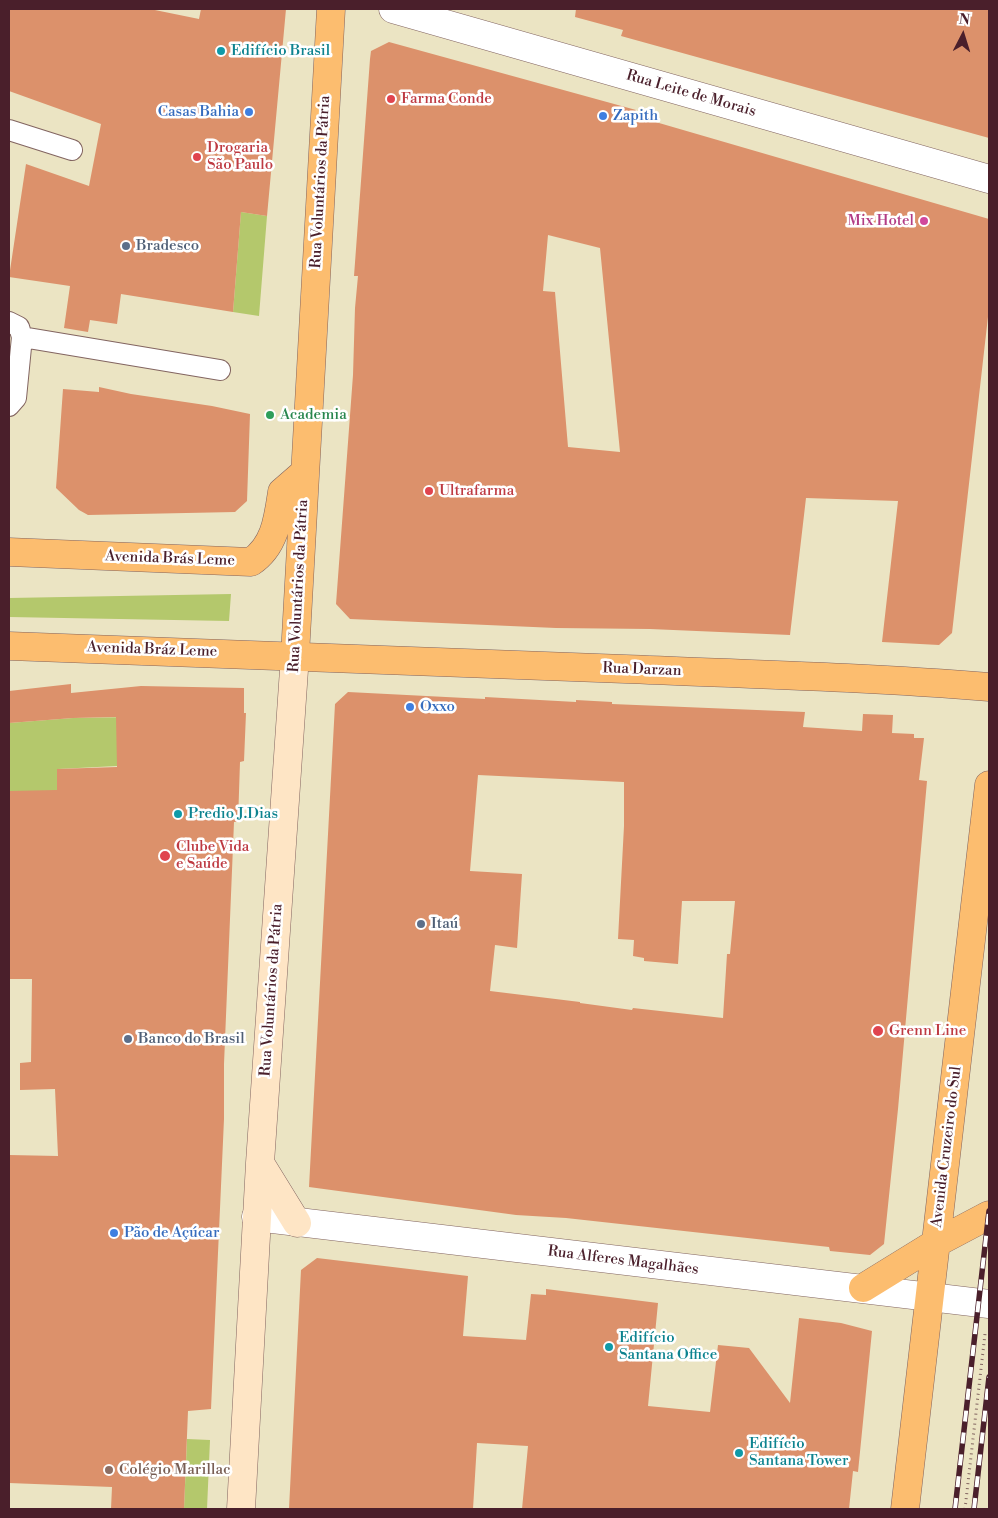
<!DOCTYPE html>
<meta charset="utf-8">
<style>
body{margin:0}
#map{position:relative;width:998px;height:1518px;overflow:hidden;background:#ebe4c3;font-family:"Libre Bodoni",serif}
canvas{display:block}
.frame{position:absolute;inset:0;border:10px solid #4a1f2b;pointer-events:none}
.north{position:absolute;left:938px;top:10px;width:50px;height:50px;-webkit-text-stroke:4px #fff;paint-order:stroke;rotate:5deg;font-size:14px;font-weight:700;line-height:20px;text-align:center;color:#4a1f2b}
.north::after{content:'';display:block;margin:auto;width:18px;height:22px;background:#4a1f2b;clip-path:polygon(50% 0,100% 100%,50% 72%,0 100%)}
</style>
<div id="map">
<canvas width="998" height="1518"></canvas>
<div class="frame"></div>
<div class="north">N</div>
</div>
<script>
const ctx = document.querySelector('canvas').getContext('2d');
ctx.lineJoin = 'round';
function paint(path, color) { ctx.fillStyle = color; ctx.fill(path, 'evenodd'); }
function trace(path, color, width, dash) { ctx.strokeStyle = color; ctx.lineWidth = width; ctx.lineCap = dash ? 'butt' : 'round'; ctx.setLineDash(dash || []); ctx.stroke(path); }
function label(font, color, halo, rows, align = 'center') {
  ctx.font = font + ' "Libre Bodoni",serif'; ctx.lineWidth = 5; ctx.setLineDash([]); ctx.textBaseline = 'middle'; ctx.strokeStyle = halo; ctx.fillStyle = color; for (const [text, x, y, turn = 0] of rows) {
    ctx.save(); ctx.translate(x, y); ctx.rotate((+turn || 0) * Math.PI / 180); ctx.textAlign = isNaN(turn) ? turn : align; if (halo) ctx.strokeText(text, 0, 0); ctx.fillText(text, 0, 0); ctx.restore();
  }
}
paint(new Path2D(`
 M241,212L267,216L259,316L233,312Z
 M231,594L229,621L9,617V598Z
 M136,717L117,748V766L58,769L57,791H9V723L73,718Z
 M187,1439L210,1440L207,1509H184Z`), '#b4c86c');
paint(new Path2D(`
 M9,9H150L199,19L201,9H286L267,216L241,212L233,312L121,294L117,324L90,320L88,332L64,328L70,286L9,277L26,164L89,186L101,124L9,91Z
 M576,9H989V138L621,36L623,30L575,17Z
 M389,42L636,110L635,116L989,219V308L952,633L939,645L882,642L898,501L806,498L790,635L650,629L556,628L350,619L336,604L353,375L355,308L358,276H354L370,59L371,51ZM548,235L600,248L620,452L568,447L555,292L543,291Z
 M99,387L131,394L212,406L250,414L247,501L235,512L88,515L79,510L56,488L63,389L99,392Z
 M71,684V693L141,686L244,688V713H246L244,761L240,762L238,822H234L224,1064V1119L211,1409L188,1411L184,1509H111L112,1487L9,1483V1155L58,1156L55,1089L20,1090V1063L31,1062L32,979H9V791L57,790V769L117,767L116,717L73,718L9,723V691Z
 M348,692L485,699V697L576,702V700L612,702V704L805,712L803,727L862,731L863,714L893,715L892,733L914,734V738H924L919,780L927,781L898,1109L884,1244L870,1255L830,1251L829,1247L566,1218L516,1215L309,1187L335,704ZM478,775L624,782V826L618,939L634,940L633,956L644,958V961L678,964L682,901H735L730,954H727L723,1018L633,1008L632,1010L580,1003V1002L490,991L495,945L517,948L522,874L470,871Z
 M317,1258L468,1276L463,1336L526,1340L531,1294L546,1295V1289L658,1303L648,1406L710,1412L718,1345L749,1348L790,1403L799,1318L841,1323L872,1331L858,1472L853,1471L849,1509H522L528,1446L477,1443L473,1509H289L301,1270Z`), '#dc916b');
const service = new Path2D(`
 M9,130L72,150
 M9,322L19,327L22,337L16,398L9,406
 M22,337L220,370`);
const tertiary = new Path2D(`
 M393,9L989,179
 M256,1217L989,1304`);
const secondary = new Path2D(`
 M260,1163L297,1223
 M241,1509L260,1163L295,655`);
const primary = new Path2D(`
 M9,552L251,562C275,546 278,519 282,492L305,472
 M9,646C214,653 419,660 625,669C746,674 868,677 989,687
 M295,655L331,9
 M863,1288L936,1243L989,1215
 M905,1509L989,785`);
trace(service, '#826460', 22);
trace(tertiary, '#826460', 29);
trace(secondary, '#826460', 29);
trace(primary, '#826460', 29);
trace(new Path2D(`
 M965,1509L985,1334`), '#826460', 3, [1, 4]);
trace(service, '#fff', 20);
trace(tertiary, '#fff', 28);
trace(secondary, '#fee5c5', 28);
trace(primary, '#fcbd6f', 28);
const rail = new Path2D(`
 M955,1509L989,1211
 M974,1509L989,1377`);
trace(rail, '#4a1f2b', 5.5);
trace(rail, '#fff', 4, [11]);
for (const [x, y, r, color] of [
 [221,51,5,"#0f9aa8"],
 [391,99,5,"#e0444e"],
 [249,112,5,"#3f7fe0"],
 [603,116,5,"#3f7fe0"],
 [197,157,5,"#e0444e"],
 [924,221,5,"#d1479c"],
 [126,246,5,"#5c6f8a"],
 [270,415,5,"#2e9e5b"],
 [429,491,5,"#e0444e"],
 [410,707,5,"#3f7fe0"],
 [178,814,5,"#0f9aa8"],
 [165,856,6,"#e0444e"],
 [421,924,5,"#5c6f8a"],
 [878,1031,6,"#e0444e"],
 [128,1039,5,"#5c6f8a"],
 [114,1233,5,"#3f7fe0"],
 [609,1347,5,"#0f9aa8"],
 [739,1453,5,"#0f9aa8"],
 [109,1470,5,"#8d6e63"]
]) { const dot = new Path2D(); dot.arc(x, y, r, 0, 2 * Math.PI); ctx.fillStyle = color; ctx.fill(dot); trace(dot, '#fff', 2); }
label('15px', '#0d838f', '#fff', [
 ["Edifício Brasil",231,51],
 ["Predio J.Dias",188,814],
 ["Edifício",619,1338],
 ["Santana Office",619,1355],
 ["Edifício",749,1444],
 ["Santana Tower",749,1461]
], 'left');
label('15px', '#4a1f2b', '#fff', [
 ["Rua Leite de Morais",691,94,16],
 ["Rua Voluntários da Pátria",321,182,-87],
 ["Avenida Brás Leme",170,559,2],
 ["Rua Voluntários da Pátria",299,586,-87],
 ["Avenida Bráz Leme",152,650,2],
 ["Rua Darzan",642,670,2],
 ["Rua Voluntários da Pátria",272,990,-86],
 ["Avenida Cruzeiro do Sul",947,1147,-83],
 ["Rua Alferes Magalhães",623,1261,7]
]);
label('15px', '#be3a42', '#fff', [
 ["Farma Conde",401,99],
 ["Drogaria",207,148],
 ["São Paulo",207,165],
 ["Ultrafarma",439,491],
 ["Clube Vida",176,847],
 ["e Saúde",176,864],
 ["Grenn Line",889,1031]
], 'left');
label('15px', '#366cbe', '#fff', [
 ["Casas Bahia",239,112,"right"],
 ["Zapith",613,116],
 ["Oxxo",420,707],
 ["Pão de Açúcar",124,1233]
], 'left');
label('15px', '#b23c85', '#fff', [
 ["Mix Hotel",914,221]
], 'right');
label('15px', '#4e5e75', '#fff', [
 ["Bradesco",136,246],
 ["Itaú",431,924],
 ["Banco do Brasil",138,1039]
], 'left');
label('15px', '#27864d', '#fff', [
 ["Academia",280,415]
], 'left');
label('15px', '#785e54', '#fff', [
 ["Colégio Marillac",119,1470]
], 'left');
</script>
